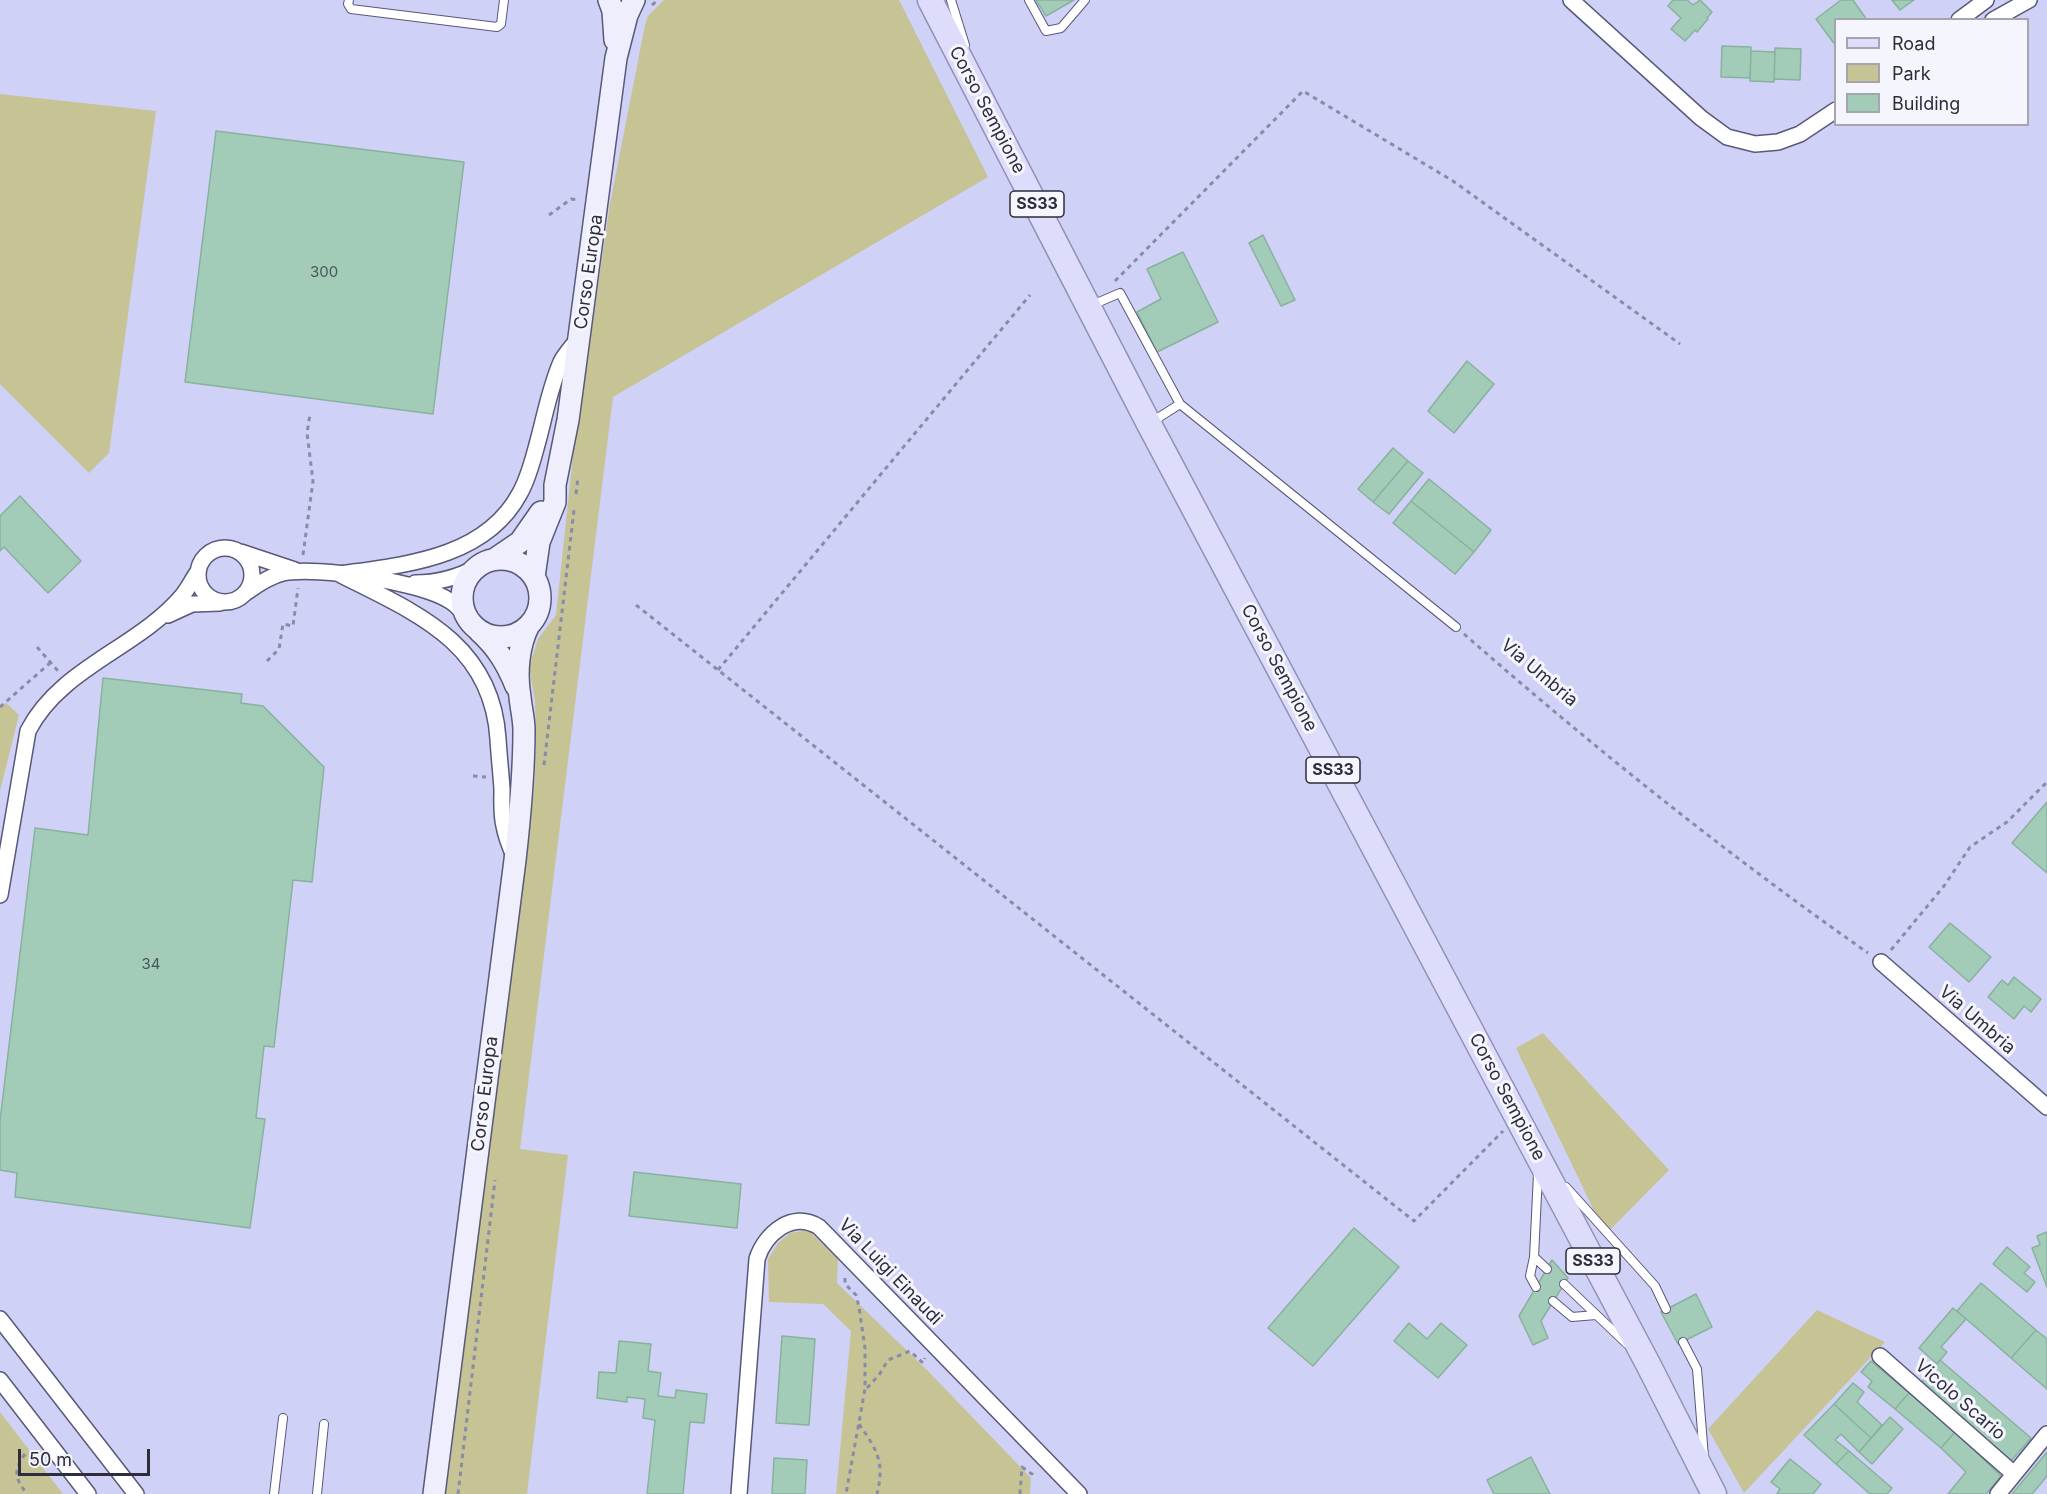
<!DOCTYPE html>
<style>
body{margin:0}
#map{position:relative;width:2047px;height:1494px;overflow:hidden;background:#d0d1f7;font-family:Inter,sans-serif}
canvas{display:block}
.legend{position:absolute;left:1834px;top:18px;width:195px;height:108px;box-sizing:border-box;background:#f5f5fd;border:2px solid #a5a5b0;margin:0;padding:8px 10px;list-style:none;font-size:18px;color:#2d2d3c}
.legend li{display:flex;align-items:center;gap:12px;height:30px}
.legend b{width:30px;border:2px solid #a5a5b0}
.scale{position:absolute;left:18px;top:1449px;width:132px;height:27px;box-sizing:border-box;border:3px solid #2d2d3c;border-top:0;padding-left:8px;font-size:18px;line-height:21px;white-space:nowrap;color:#2d2d3c;-webkit-text-stroke:4px #f5f5fd;paint-order:stroke}
</style>
<div id="map">
<canvas width="2047" height="1494"></canvas>
<ul class="legend">
<li><b style="height:8px;background:#ddddfb"></b>Road</li>
<li><b style="height:16px;background:#c6c394"></b>Park</li>
<li><b style="height:16px;background:#a2ccb8"></b>Building</li>
</ul>
<div class="scale">50 m</div>
</div>
<script>
const ctx = document.querySelector('canvas').getContext('2d');
ctx.lineJoin = 'round';
function paint(path, color) { ctx.fillStyle = color; ctx.fill(path, 'evenodd'); }
function trace(path, color, width, dash) { ctx.strokeStyle = color; ctx.lineWidth = width; ctx.lineCap = dash ? 'butt' : 'round'; ctx.setLineDash(dash || []); ctx.stroke(path); }
function label(font, color, halo, rows, align = 'center') {
  ctx.font = font + ' Inter,sans-serif'; ctx.lineWidth = 6; ctx.setLineDash([]); ctx.textBaseline = 'middle'; ctx.strokeStyle = halo; ctx.fillStyle = color; for (const [text, x, y, turn = 0] of rows) {
    ctx.save(); ctx.translate(x, y); ctx.rotate((+turn || 0) * Math.PI / 180); ctx.textAlign = isNaN(turn) ? turn : align; if (halo) ctx.strokeText(text, 0, 0); ctx.fillText(text, 0, 0); ctx.restore();
  }
}
paint(new Path2D(`
 M664,0H899L988,177L613,397L520,1149L568,1155L527,1494H446L534,790L536,749L535,701L529,667L538,639L556,615L573,456L610,204L645,25L648,16Z
 M0,94L156,111L109,453L89,473L0,384Z
 M6,703L19,715L0,791V707Z
 M1543,1033L1669,1170L1610,1230L1597,1217L1516,1048Z
 M808,1230L838,1259L837,1283L927,1370L1031,1478L1030,1494H836L851,1331L823,1304L769,1302L768,1259L778,1243L790,1233Z
 M1817,1310L1885,1342L1744,1493L1708,1429Z
 M0,1412L63,1494H0Z`), '#c6c394');
const building = new Path2D(`
 M1036,0H1074L1046,16Z
 M1673,0H1687L1693,5L1700,0L1712,12L1707,18L1708,19L1697,32L1695,30L1685,41L1671,29L1681,18L1668,6Z
 M1841,0H1853L1867,20H1836V46L1816,19Z
 M1892,0H1914L1900,10Z
 M1722,46L1751,47L1750,78L1721,77Z
 M1775,48L1801,49L1800,80L1774,79Z
 M1751,51L1775,52L1774,82L1750,81Z
 M216,131L464,162L433,414L185,382Z
 M1263,235L1295,300L1281,306L1249,243Z
 M1183,252L1218,322L1157,352L1137,312L1161,299L1147,269Z
 M1467,361L1494,384L1454,433L1428,411Z
 M1393,448L1408,461L1373,502L1358,489Z
 M1408,461L1423,473L1389,514L1373,502Z
 M1429,479L1491,530L1474,552L1411,501Z
 M20,496L81,561L48,593L4,547L0,551V516Z
 M1411,501L1474,552L1455,574L1393,523Z
 M103,678L242,694L241,703L263,706L324,767L312,882L293,880L274,1047L264,1046L256,1118L265,1119L250,1228L15,1197L17,1173L0,1170V1121L35,828L88,835Z
 M2047,802V873L2012,843Z
 M1950,923L1991,957L1969,982L1929,947Z
 M2014,977L2041,999L2031,1012L2024,1006L2014,1019L1988,997L2002,980L2008,985Z
 M634,1172L741,1184L737,1228L629,1216Z
 M1354,1228L1399,1267L1313,1366L1268,1328Z
 M2047,1232V1287L2032,1248L2040,1245L2037,1236Z
 M2007,1247L2030,1267L2024,1273L2035,1282L2027,1292L1993,1264Z
 M1552,1260L1568,1278L1541,1321L1548,1338L1533,1345L1519,1316Z
 M1981,1283L2036,1330L2011,1358L1957,1311Z
 M1696,1294L1712,1327L1678,1344L1661,1312Z
 M1953,1308L1966,1319L1941,1347L1947,1352L1937,1364L1919,1348Z
 M1409,1323L1427,1339L1441,1323L1467,1345L1438,1378L1394,1341Z
 M2036,1330L2047,1339V1389L2011,1358Z
 M782,1336L815,1339L809,1425L776,1423Z
 M619,1341L651,1344L648,1371L661,1373L658,1396L675,1398L676,1390L707,1394L704,1423L690,1422L683,1494H647L655,1420L643,1418L645,1399L627,1397V1402L597,1398L599,1372L616,1373Z
 M1940,1360L2031,1438L2011,1461L1921,1383Z
 M1871,1361L1909,1393L1895,1409L1868,1387L1872,1381L1861,1372Z
 M1853,1383L1864,1392L1857,1402L1882,1425L1871,1438L1834,1404Z
 M1909,1393L1955,1432L1941,1448L1895,1409Z
 M1834,1404L1871,1438L1859,1452L1841,1434L1835,1440L1849,1451L1836,1464L1804,1435Z
 M1890,1417L1903,1429L1872,1464L1859,1452Z
 M1955,1432L2001,1476L1986,1494H1948L1966,1472L1941,1448Z
 M1849,1451L1892,1488L1887,1494H1870L1836,1464Z
 M2047,1452V1476L2032,1494H2012Z
 M1531,1457L1550,1494H1494L1487,1480Z
 M774,1458L807,1460L805,1494H772Z
 M1790,1459L1821,1484L1813,1494H1777L1780,1489L1771,1482Z`);
paint(building, '#a2ccb8');
trace(building, '#88b19e', 1.5);
const service = new Path2D(`
 M349,0L348,4L351,9L497,27L501,24L504,0
 M951,0L965,45
 M1029,0L1046,31L1061,28L1085,0
 M1092,305L1120,293L1180,404L1456,627
 M1150,423L1180,404
 M1538,1174L1534,1257L1547,1269
 M1566,1187L1655,1286L1666,1309
 M1534,1257L1530,1276L1536,1287
 M1564,1284L1626,1343
 M1553,1301L1572,1317L1596,1315
 M1683,1342L1697,1369L1704,1457
 M274,1494L283,1418
 M317,1494L324,1424`);
const minor = new Path2D(`
 M1571,0L1701,118L1727,137L1755,144L1778,142L1800,134L1836,110
 M1959,20L1986,0
 M1993,20L2029,0
 M198 575a27 27 0 1 1 54 0a27 27 0 1 1-54 0Z
 M241,552L295,570
 M339,574C403,565 485,559 520,493C529,477 533,459 538,441C545,415 550,387 561,362C565,354 572,347 577,340
 M339,574C414,612 492,642 498,739C499,756 501,773 502,789C502,801 501,814 504,826C506,837 510,847 514,856
 M415,583C438,583 457,578 477,567
 M247,592C258,584 270,576 283,573C317,566 421,582 450,601C457,605 462,612 467,617
 M168,615L192,604L220,603
 M0,895L28,731C60,668 138,648 182,596C188,589 192,580 197,573
 M1881,962L2047,1107
 M0,1319L136,1494
 M1880,1356L2014,1474
 M0,1380L88,1494
 M739,1494L757,1259C765,1234 792,1210 819,1227L1079,1494
 M1998,1494L2047,1434`);
const secondary = new Path2D(`
 M609,0L613,11L615,40
 M495,559L520,542L541,512
 M462 598a39 39 0 1 1 78 0a39 39 0 1 1-78 0Z
 M534,577L539,542L555,502V485L568,420L616,58L627,15L634,0
 M479,631C497,647 507,664 516,686
 M434,1494L515,860C520,816 524,773 524,730C524,719 521,708 520,697C516,674 518,646 529,625`);
const primary = new Path2D(`
 M930,0L1149,424L1648,1364L1714,1494`);
trace(service, '#585879', 10);
trace(minor, '#585879', 18);
trace(secondary, '#585879', 24);
trace(primary, '#9091b7', 27);
trace(new Path2D(`
 M652,5L658,0
 M549,215L571,199L578,200
 M1115,281L1303,91L1453,181L1680,344
 M576,494L578,477
 M303,555L313,481L307,433L310,414
 M636,605L1414,1221L1503,1131
 M1464,634C1593,747 1728,855 1868,953
 M37,647L59,672
 M267,661L279,649L283,624L293,626L298,588
 M718,670L1030,295
 M0,707L50,663
 M544,765L574,510
 M473,776L486,777
 M1891,950L1944,886L1970,847L2007,822L2047,782
 M845,1278V1284L856,1295L859,1307L865,1348V1389L846,1494
 M867,1388L879,1375L888,1360L910,1351L923,1363L925,1358
 M859,1424C877,1450 885,1462 877,1494
 M25,1454C13,1470 15,1479 27,1494
 M458,1494L495,1180
 M1020,1494L1022,1467L1032,1474V1471`), '#8a8ba7', 3, [4.5, 4.5]);
trace(service, '#fff', 8);
trace(minor, '#fff', 15);
trace(secondary, '#eeeefd', 21);
trace(primary, '#ddddfb', 24);
label('15px', '#4a555b', null, [
 ["300",324,272],
 ["34",151,964]
]);
for (const [x, y, w] of [
 [1037,204,54],
 [1333,770,54],
 [1593,1261,54]
]) { const box = new Path2D(); box.roundRect(x - w / 2, y - 13, w, 26, 4.5); ctx.fillStyle = '#f5f5fd'; ctx.fill(box); trace(box, '#2d2d3c', 1.5); }
label('bold 16px', '#2d2d3c', null, [
 ["SS33",1037,204],
 ["SS33",1333,770],
 ["SS33",1593,1261]
]);
label('18px', '#2d2d3c', '#f5f5fd', [
 ["Corso Sempione",987,110,62],
 ["Corso Europa",589,272,-82],
 ["Corso Sempione",1279,668,62],
 ["Via Umbria",1539,673,40],
 ["Via Umbria",1977,1020,41],
 ["Corso Europa",485,1094,-83],
 ["Corso Sempione",1507,1097,62],
 ["Via Luigi Einaudi",890,1272,46],
 ["Vicolo Scario",1960,1400,41]
]);
</script>
